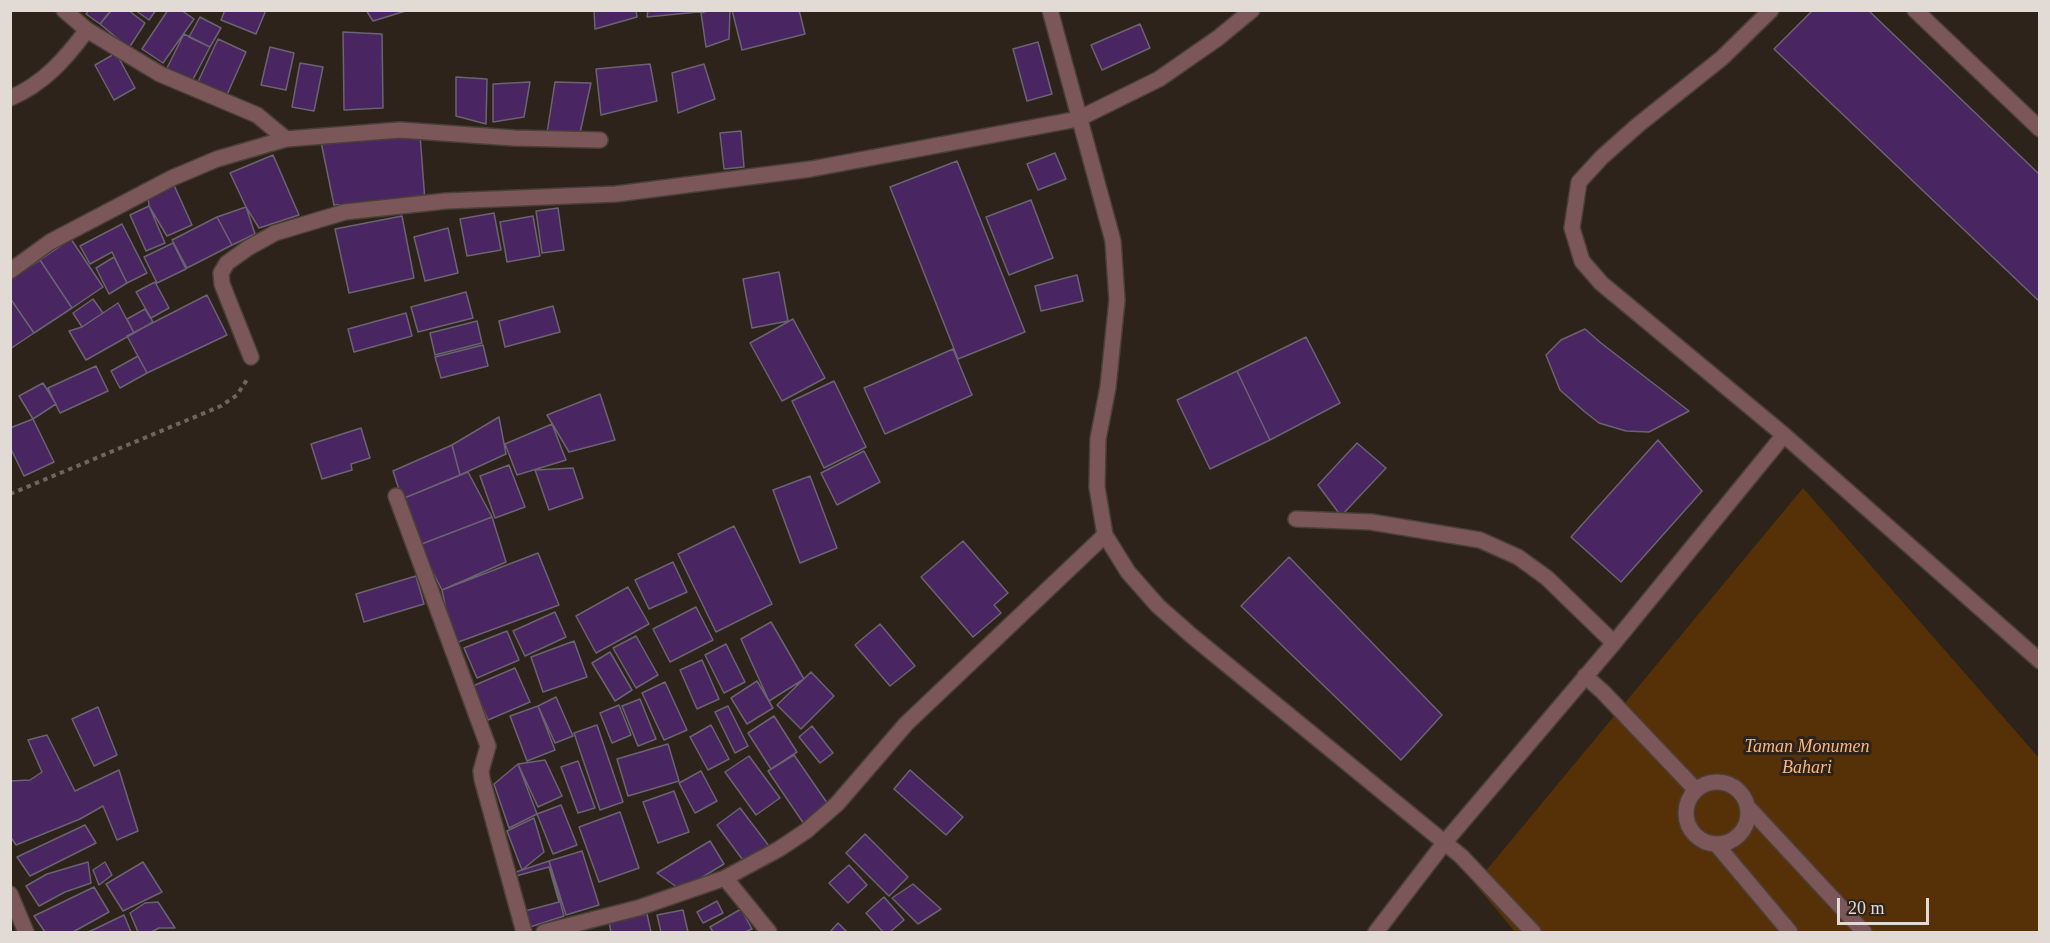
<!DOCTYPE html>
<style>
body{margin:0}
#map{position:relative;width:2050px;height:943px;overflow:hidden;background:#2e231a;font-family:Georgia,serif}
canvas{display:block}
.frame{position:absolute;inset:0;border:12px solid #e2dad4;pointer-events:none}
.scale{position:absolute;left:1837px;top:898px;width:92px;height:27px;box-sizing:border-box;border:3px solid #e2dad4;border-top:0;padding-left:8px;font-size:18px;line-height:21px;white-space:nowrap;color:#e2dad4;-webkit-text-stroke:4px #2e231a;paint-order:stroke}
</style>
<div id="map">
<canvas width="2050" height="943"></canvas>
<div class="frame"></div>
<div class="scale">20 m</div>
</div>
<script>
const ctx = document.querySelector('canvas').getContext('2d');
ctx.lineJoin = 'round';
function paint(path, color) { ctx.fillStyle = color; ctx.fill(path, 'evenodd'); }
function trace(path, color, width, dash) { ctx.strokeStyle = color; ctx.lineWidth = width; ctx.lineCap = dash ? 'butt' : 'round'; ctx.setLineDash(dash || []); ctx.stroke(path); }
function label(font, color, halo, rows, align = 'center') {
  ctx.font = font + ' Georgia,serif'; ctx.lineWidth = 6; ctx.setLineDash([]); ctx.textBaseline = 'middle'; ctx.strokeStyle = halo; ctx.fillStyle = color; for (const [text, x, y, turn = 0] of rows) {
    ctx.save(); ctx.translate(x, y); ctx.rotate((+turn || 0) * Math.PI / 180); ctx.textAlign = isNaN(turn) ? turn : align; if (halo) ctx.strokeText(text, 0, 0); ctx.fillText(text, 0, 0); ctx.restore();
  }
}
paint(new Path2D(`
 M1803,488L2039,758V932H1515L1475,884Z`), '#563007');
const building = new Path2D(`
 M89,10H111L100,24L86,14Z
 M112,10H128L145,23L129,48L100,24Z
 M135,10H156L149,20Z
 M168,10H181L194,19L163,63L142,49Z
 M225,10H266L256,34L221,20Z
 M366,10H409L373,21Z
 M594,10H636L637,17L595,29Z
 M648,10H708V11L647,17Z
 M730,10L729,39L706,47L701,13L711,10Z
 M732,10H799L805,34L742,50Z
 M1813,10H1868L2040,175V302L1774,49Z
 M200,17L221,28L210,47L189,37Z
 M1140,24L1150,48L1102,70L1091,45Z
 M343,32L382,34L383,108L344,110Z
 M184,34L210,47L191,83L166,70Z
 M218,39L246,52L226,97L196,86Z
 M1038,42L1052,94L1027,101L1013,49Z
 M270,47L294,53L286,90L261,85Z
 M116,53L135,88L114,100L95,65Z
 M300,63L323,67L314,111L292,107Z
 M650,64L657,101L601,115L596,69Z
 M704,64L715,99L678,113L672,73Z
 M456,77L487,79L486,124L456,116Z
 M530,82L524,117L493,122V84Z
 M555,82L591,83L580,133H547Z
 M741,131L744,167L724,169L720,133Z
 M420,135L425,201L334,205L321,142Z
 M1055,153L1066,179L1038,190L1027,164Z
 M273,155L299,215L259,228L246,207L230,173Z
 M957,161L1025,332L958,359L890,187Z
 M173,183L192,225L167,236L149,206L148,195Z
 M1031,200L1053,258L1009,275L986,217Z
 M149,206L165,243L146,251L130,215Z
 M246,207L255,234L232,245L217,217Z
 M558,208L564,250L542,253L536,211Z
 M494,213L501,250L467,256L460,219Z
 M402,216L414,278L349,293L335,229Z
 M533,216L540,256L507,262L500,222Z
 M217,217L232,245L187,268L172,240Z
 M122,224L147,273L127,283L112,252L90,264L80,246Z
 M448,228L458,273L425,281L414,237Z
 M71,239L103,287L72,308L40,260Z
 M173,243L186,269L157,283L144,257Z
 M114,257L127,283L109,294L96,268Z
 M40,260L72,308L34,333L10,298V279Z
 M779,272L788,321L752,328L743,279Z
 M1077,275L1083,301L1041,311L1035,286Z
 M155,282L169,308L151,318L136,292Z
 M466,292L473,318L418,332L411,307Z
 M207,295L227,335L147,373L127,336Z
 M10,298L34,333L10,349Z
 M93,299L103,313L82,327L73,313Z
 M118,303L134,333L86,360L69,331L82,327Z
 M553,306L560,332L505,347L499,321Z
 M145,309L153,322L134,333L127,319Z
 M406,313L412,336L354,352L348,329Z
 M793,319L825,378L782,401L750,343Z
 M477,321L482,343L435,355L430,333Z
 M1585,329L1601,343L1689,411L1649,432L1626,431L1599,423L1585,412L1560,390L1546,355L1561,340Z
 M1306,337L1340,403L1270,440L1237,371Z
 M483,345L488,366L441,378L435,357Z
 M953,349L972,395L885,434L864,388Z
 M138,356L147,373L120,388L111,371Z
 M96,366L108,391L60,413L48,388Z
 M1237,371L1270,440L1210,469L1177,400Z
 M834,381L866,447L824,468L792,401Z
 M43,383L56,404L33,419L19,396Z
 M600,394L615,440L569,452L547,415Z
 M499,417L506,454L460,475L452,445Z
 M33,419L54,462L24,476L10,447V428Z
 M552,424L566,460L517,475L505,444Z
 M361,428L370,458L351,464L352,470L322,479L311,444Z
 M1658,440L1702,491L1621,582L1571,537Z
 M1357,443L1386,468L1341,516L1318,485Z
 M452,445L460,475L402,499L393,471Z
 M864,451L880,482L837,505L821,473Z
 M509,465L525,507L495,518L480,476Z
 M573,468L583,498L549,510L535,470Z
 M468,472L492,517L419,545L402,499Z
 M810,476L837,548L800,563L773,490Z
 M492,517L506,562L442,590L419,545Z
 M734,526L772,604L716,632L678,554Z
 M963,541L1008,593L994,605L1001,613L973,637L921,577Z
 M538,553L559,605L453,644L442,590Z
 M1289,557L1442,715L1401,760L1241,606Z
 M673,562L687,592L649,609L635,580Z
 M416,576L424,604L364,622L356,594Z
 M628,587L649,624L596,653L576,616Z
 M696,607L713,640L670,662L653,629Z
 M555,612L566,637L525,656L513,631Z
 M771,622L804,679L769,701L741,639Z
 M880,624L915,666L890,686L855,645Z
 M507,631L519,660L477,678L464,648Z
 M636,636L658,675L636,688L613,648Z
 M574,641L587,677L543,692L531,657Z
 M726,644L745,682L724,693L705,655Z
 M610,652L632,690L615,701L592,663Z
 M702,660L719,699L697,709L680,670Z
 M515,668L530,702L488,720L473,686Z
 M811,672L834,696L801,729L777,705Z
 M757,681L773,708L747,724L731,698Z
 M665,682L687,730L664,740L642,693Z
 M556,697L573,736L555,743L538,706Z
 M640,699L656,739L638,746L622,706Z
 M619,705L631,735L612,743L600,713Z
 M538,706L555,750L527,761L510,716Z
 M728,706L748,746L735,753L715,712Z
 M98,707L117,755L94,766L72,719Z
 M774,716L797,752L771,769L748,733Z
 M597,725L623,802L600,810L574,733Z
 M711,725L729,759L708,770L690,737Z
 M812,726L833,753L820,763L799,737Z
 M47,735L75,791L119,770L138,831L117,840L103,806L80,819L16,845L10,836V781L30,780L42,772L28,740Z
 M668,744L679,781L628,796L617,759Z
 M794,755L830,807L804,824L768,771Z
 M749,756L780,798L756,815L725,772Z
 M545,760L562,796L538,807L518,764Z
 M578,761L595,808L578,813L561,767Z
 M518,764L537,814L509,828L494,784Z
 M910,770L963,817L946,835L894,789Z
 M701,771L717,801L695,813L679,783Z
 M674,791L689,832L658,843L643,802Z
 M561,805L577,845L553,854L537,814Z
 M740,808L769,846L745,863L717,825Z
 M620,812L639,868L599,882L579,827Z
 M534,818L544,852L522,870L507,831Z
 M85,825L96,843L30,876L17,857Z
 M865,834L908,877L889,896L846,853Z
 M710,841L724,864L681,890L657,873Z
 M582,851L599,905L566,915L549,861Z
 M549,861L564,916L530,927L513,873Z
 M88,862L91,883L65,892L39,906L26,886L47,874Z
 M105,862L112,875L99,885L93,870Z
 M143,862L162,892L123,911L106,884Z
 M849,865L867,885L848,903L829,883Z
 M549,867L559,902L525,911L516,876Z
 M913,884L941,909L918,924L892,898Z
 M94,887L109,912L73,932H45L34,916Z
 M884,897L904,920L890,932H883L866,913Z
 M717,901L723,913L703,923L697,912Z
 M158,902L175,928H159L151,932H138L130,913L145,903Z
 M741,909L752,929L745,932H713L710,927Z
 M683,910L688,932H661L657,915Z
 M647,914L651,932H611L609,922Z
 M124,915L131,932H88L95,929Z
 M838,923L847,932H830Z`);
paint(building, '#492662');
trace(building, '#6a6371', 1.5);
const minor = new Path2D(`
 M1050,10L1113,241L1117,300L1108,387L1098,439L1097,487L1105,535L1128,572L1158,606L1192,636L1461,856L1533,932
 M1771,10L1722,58L1638,125L1602,157L1579,182L1572,228L1582,261L1601,283L1784,435L2040,661
 M1915,10L2040,129
 M10,98C44,84 66,58 87,30
 M286,139L400,130L514,138L600,140
 M10,271L50,242L172,178L217,159L286,139L257,115L160,74L87,30L64,10
 M251,357L222,284L221,273L227,263L248,248L275,233L345,212L446,201L616,194L811,169L1078,119L1159,79L1218,38L1252,10
 M396,496L488,746L481,771L482,779L524,932
 M1296,519L1371,522L1480,540L1518,557L1547,578L1614,643
 M1585,676L1603,692L1696,790
 M1686 813a31 31 0 1 1 62 0a31 31 0 1 1-62 0Z
 M1748,807L1864,932
 M1716,844L1790,932
 M725,878L769,932
 M10,894L26,932
 M544,932L638,908L725,878L779,849L806,831L837,804L906,724L1105,535
 M1376,932L1445,842L1614,643L1784,435`);
trace(minor, '#4b4038', 18);
trace(new Path2D(`
 M10,494L221,406L237,395L248,378`), '#6f655d', 4, [4.5, 4.5]);
trace(minor, '#7b5759', 15);
label('italic 18px', '#fab77c', '#2e231a', [
 ["Taman Monumen",1807,747],
 ["Bahari",1807,768]
]);
</script>
